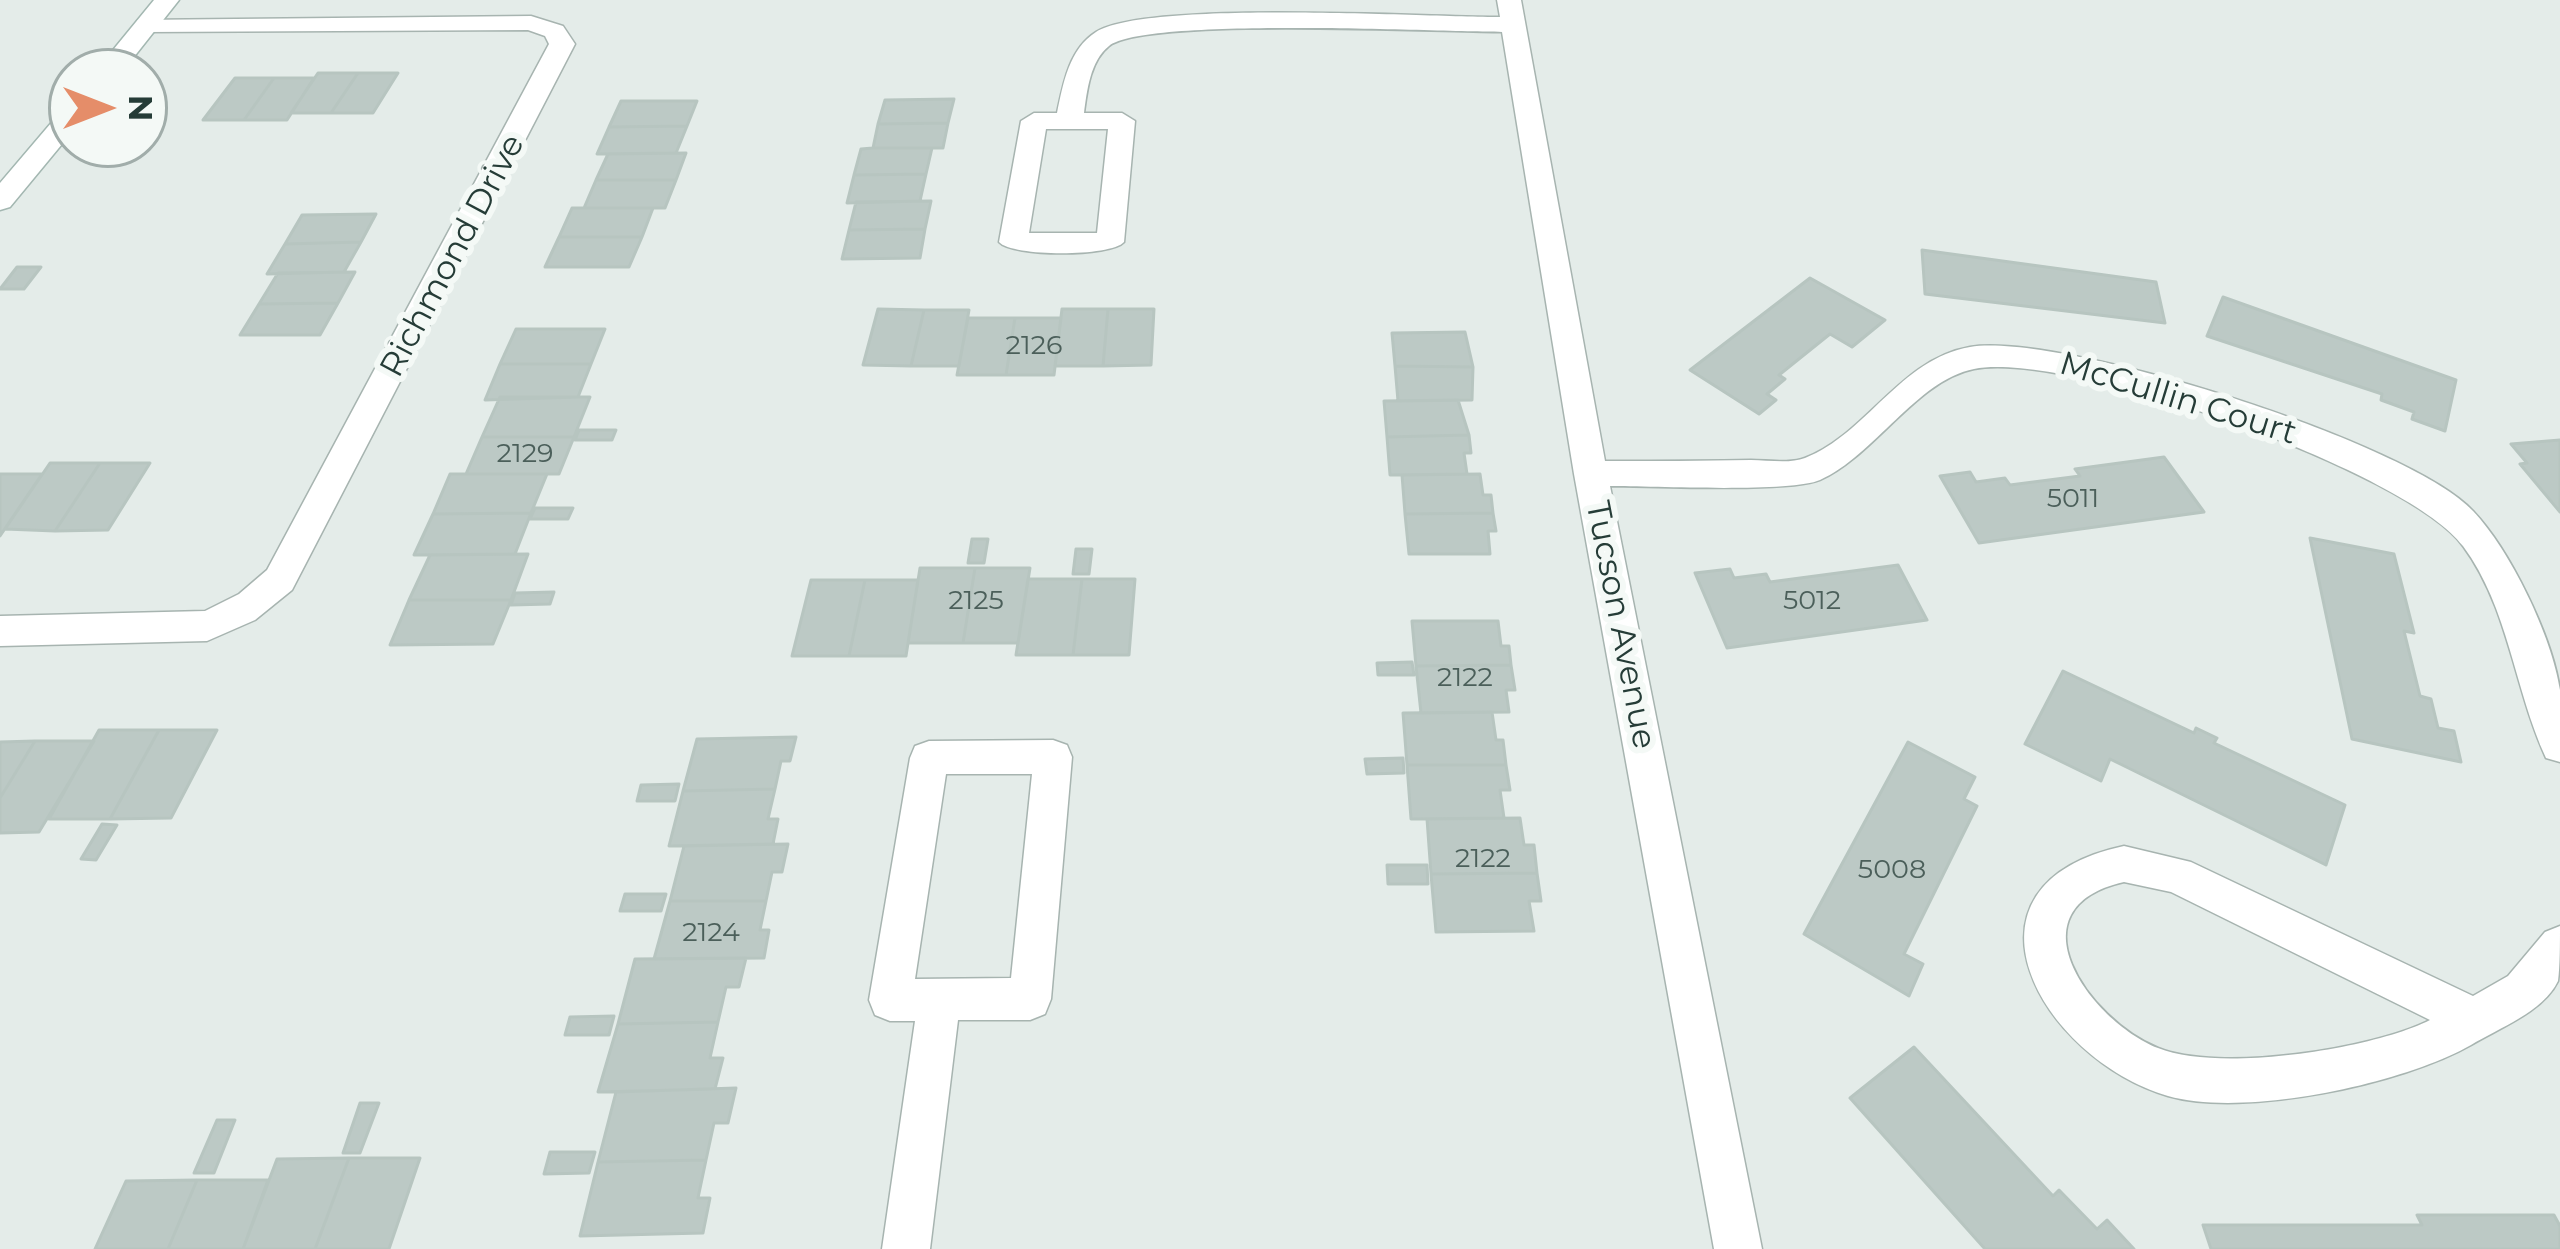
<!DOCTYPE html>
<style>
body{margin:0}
#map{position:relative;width:2560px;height:1249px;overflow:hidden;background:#e4ece9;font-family:Montserrat,sans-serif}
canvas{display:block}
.north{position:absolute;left:48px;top:48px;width:120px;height:120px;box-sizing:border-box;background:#f4f9f6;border:3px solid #a1adaa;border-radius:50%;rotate:90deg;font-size:33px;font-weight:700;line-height:48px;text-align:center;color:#253c37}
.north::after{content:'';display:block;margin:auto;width:42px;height:54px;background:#e58d69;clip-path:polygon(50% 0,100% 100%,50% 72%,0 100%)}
</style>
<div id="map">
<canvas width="2560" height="1249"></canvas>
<div class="north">N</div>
</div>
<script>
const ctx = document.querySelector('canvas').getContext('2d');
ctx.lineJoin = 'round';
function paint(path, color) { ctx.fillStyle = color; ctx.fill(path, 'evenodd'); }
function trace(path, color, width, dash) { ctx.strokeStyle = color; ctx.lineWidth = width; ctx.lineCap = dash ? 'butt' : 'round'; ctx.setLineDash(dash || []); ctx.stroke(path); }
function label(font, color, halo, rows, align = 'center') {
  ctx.font = font + ' Montserrat,sans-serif'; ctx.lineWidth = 12; ctx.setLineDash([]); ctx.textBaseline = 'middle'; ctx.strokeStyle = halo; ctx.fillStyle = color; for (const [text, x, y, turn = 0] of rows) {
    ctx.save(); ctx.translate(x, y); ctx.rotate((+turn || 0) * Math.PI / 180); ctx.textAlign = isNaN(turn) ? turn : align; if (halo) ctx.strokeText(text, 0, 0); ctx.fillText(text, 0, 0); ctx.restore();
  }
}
const building = new Path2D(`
 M318,73H358L331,113H291Z
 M358,73H398L373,113H331Z
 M235,78H274L244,120H203Z
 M274,78H314L287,120H244Z
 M954,99L948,123L878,124L885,100Z
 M621,101H697L687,126L609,127Z
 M948,123L943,148H873L878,124Z
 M687,126L676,153L597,154L609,127Z
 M873,148H932L926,174L854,175L861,149Z
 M686,153L676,180H596L608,154Z
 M926,174L920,201L847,203L854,175Z
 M596,180H676L665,208H584Z
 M931,201L925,229L849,230L856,202Z
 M572,208H653L642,237H559Z
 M376,214L361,242L285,244L302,215Z
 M925,229L920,258L842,259L849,230Z
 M559,237H642L629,267H545Z
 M361,242L344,272L267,274L285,244Z
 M1922,250L2156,282L2165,323L1925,294Z
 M17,267H41L24,289H0Z
 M355,272L338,303L259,304L278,273Z
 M1810,278L1885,320L1852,347L1830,334L1779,375L1785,379L1767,394L1776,400L1759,414L1690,370Z
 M2223,297L2456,380L2445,431L2412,419L2414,412L2381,400L2382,394L2207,336Z
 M338,303L320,335H240L259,304Z
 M878,309L924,310L911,366L863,365Z
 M1062,309H1108L1103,366H1055Z
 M1108,309H1154L1151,365L1103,366Z
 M924,310H969L959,366H911Z
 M968,318H1015L1006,375H957Z
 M1015,318H1061L1054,375H1006Z
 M516,329H605L591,364H500Z
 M1465,332L1473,367L1395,366L1392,333Z
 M500,364H591L578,397L485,400Z
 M1395,366L1473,367L1472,400L1398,401Z
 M500,397H590L574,437H482Z
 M1458,400L1469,435L1387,437L1384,401Z
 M579,430H616L612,440H575Z
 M1469,435L1471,453H1464L1467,474L1390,475L1387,437Z
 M482,437H574L559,474H466Z
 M2560,440V512L2520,464L2527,463L2511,444Z
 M2164,457L2204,512L1979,543L1940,476L1970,472L1976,482L2005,478L2010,485L2080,476L2075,469Z
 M50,463H100L55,531L5,529Z
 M100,463H150L108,530L55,531Z
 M0,474H42L0,536Z
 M450,474H547L531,513L433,514Z
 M1480,474L1483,495H1491L1493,513L1405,514L1402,475Z
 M535,508H573L568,519H530Z
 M531,513L515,554L414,555L433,514Z
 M1493,513L1496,531H1488L1490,554H1409L1405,514Z
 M2310,538L2394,554L2414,633L2404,631L2420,696L2431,699L2438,728L2454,731L2461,762L2352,739Z
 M972,539H988L984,563H968Z
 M1076,549H1092L1089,574H1073Z
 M528,554L511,600H409L430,555Z
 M1898,565L1927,620L1727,648L1695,573L1730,569L1734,578L1766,574L1770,582Z
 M920,568H975L963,643H908Z
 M975,568H1030L1018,643H963Z
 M1028,579H1082L1073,655H1016Z
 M1082,579H1135L1129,655H1073Z
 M811,580H865L849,656H792Z
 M865,580H918L906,656H849Z
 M554,592L550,604L511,605L515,593Z
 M409,600H511L493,644L390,645Z
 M1412,621H1498L1501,646H1509L1511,665L1416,666Z
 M1412,662L1414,675H1378L1377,663Z
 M1511,665L1515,690H1506L1509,712L1421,713L1416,666Z
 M2063,671L2194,733L2196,728L2217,738L2214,743L2345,805L2326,865L2110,759L2101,781L2025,744Z
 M1492,712L1496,740H1503L1506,765H1407L1403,713Z
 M99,730H159L110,819H49Z
 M159,730H217L171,818L110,819Z
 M796,737L790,761H781L775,789L683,791L697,739Z
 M35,741L0,798V742Z
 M35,741H94L39,832L0,833V798Z
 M1908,742L1975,777L1964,799L1977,806L1904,954L1923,964L1909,996L1804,934Z
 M1403,758L1404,773L1367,774L1365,759Z
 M1407,765H1506L1510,790H1500L1504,818L1411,819Z
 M679,784L675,801H637L641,785Z
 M775,789L768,819H778L773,844L669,846L683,791Z
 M1520,818L1524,845H1534L1537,873L1431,874L1427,819Z
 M102,824L117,825L96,860L81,859Z
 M788,844L782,872H772L766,901H670L684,846Z
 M1387,865H1427L1428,884H1388Z
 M1537,873L1541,901H1529L1534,931L1436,932L1431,874Z
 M625,894H666L661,911H620Z
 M670,901H766L760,930H769L764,958L654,959Z
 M746,958L739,987H726L718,1022L618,1024L635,959Z
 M614,1016L609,1035H565L570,1017Z
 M718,1022L710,1058H723L715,1089L598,1092L618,1024Z
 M1914,1047L2053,1196L2059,1190L2097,1229L2107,1220L2134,1249H1985L1850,1098Z
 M736,1088L728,1123H714L706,1160L598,1162L616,1092Z
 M360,1103H379L360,1153H343Z
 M217,1120H235L214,1173H194Z
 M550,1152H595L589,1173L544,1174Z
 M349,1158H420L389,1249H315Z
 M349,1158L315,1249H243L277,1159Z
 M706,1160L698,1198H710L703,1233L580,1236L598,1162Z
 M197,1180H268L243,1249H168Z
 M197,1180L168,1249H95L126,1181Z
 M2417,1215H2554L2560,1226V1249H2211L2203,1225H2422Z`);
paint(building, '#bcc9c5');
trace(building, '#b7c5c0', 3);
const street = new Path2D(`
 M1497,0H1521L1605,461C1654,461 1702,461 1751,460C1767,460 1790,464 1805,458C1867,434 1900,359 1970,347C2061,332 2411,443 2473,511C2510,550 2552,636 2560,690C2560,713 2560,739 2560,762L2546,758C2514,689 2509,608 2463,546C2408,471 2065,350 1974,369C1917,380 1874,456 1820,480C1791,493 1650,486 1610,486L1762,1249H1714L1574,474L1502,32C1438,32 1146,17 1109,46C1090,61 1087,91 1084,113H1122L1135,121L1124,242C1111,257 1012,257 999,242L1021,121L1034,113H1057C1063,84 1069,49 1096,32C1146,0 1425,17 1500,17ZM1046,129H1108L1097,233H1029Z
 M531,16L563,26L575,44L292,590L255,620L207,641L0,646V616L205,611L239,594L267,570L549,44L545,36L528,30L147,32L138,30L135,25L138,20Z
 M1053,740L1067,745L1072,757L1051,999L1045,1014L1030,1020H958L930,1249H882L915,1021H890L875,1015L869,1000L910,758L915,746L929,741ZM946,774H1032L1011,978L915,979Z
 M2124,846L2191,862L2473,996L2508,976L2545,932L2560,926C2560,942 2560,967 2558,981C2543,1012 2499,1028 2471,1045C2403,1084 2244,1118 2168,1096C2041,1058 1942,885 2124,846ZM2124,882L2171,892L2430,1020C2373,1049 2219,1073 2158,1048C2089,1020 2009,908 2124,882Z`);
const secondary = new Path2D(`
 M154,0H179L122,72H95Z
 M72,107V132L10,207L0,210V183L63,109Z`);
trace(street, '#a7b4b0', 3);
trace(secondary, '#a3b7b1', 3);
paint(street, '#fff');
paint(secondary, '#fff');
label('27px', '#4b5f5a', null, [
 ["2126",1034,346],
 ["2129",525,454],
 ["5011",2073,499],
 ["2125",976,601],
 ["5012",1812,601],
 ["2122",1465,678],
 ["2122",1483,859],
 ["5008",1892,870],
 ["2124",711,933]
]);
label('33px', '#253c37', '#f4f9f6', [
 ["Richmond Drive",453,256,-62],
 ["McCullin Court",2178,399,17],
 ["Tucson Avenue",1620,625,79]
]);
</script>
